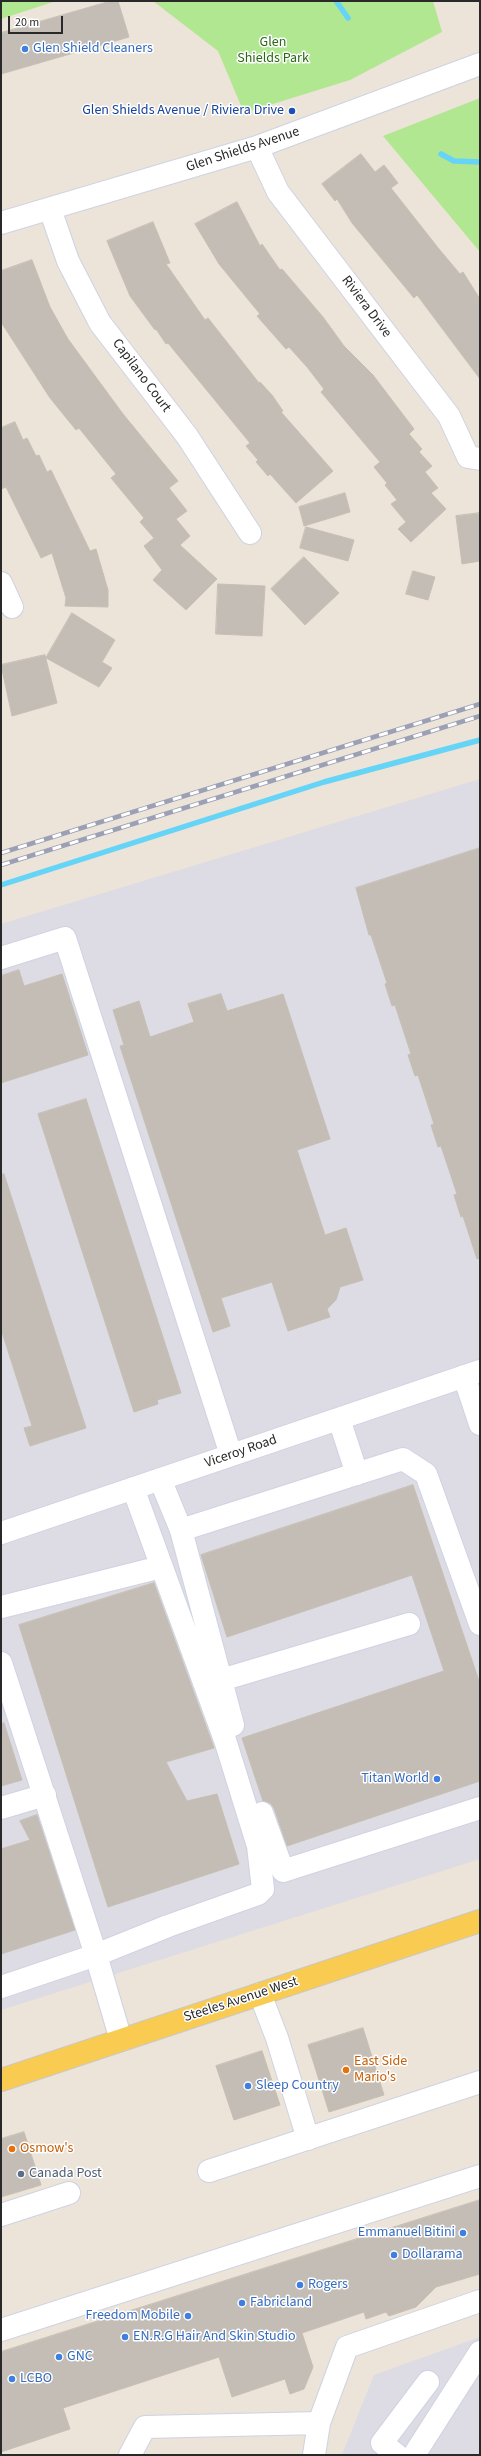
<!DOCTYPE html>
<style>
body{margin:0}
#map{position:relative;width:481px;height:2456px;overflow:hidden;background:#ece3d9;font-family:"Source Sans 3",sans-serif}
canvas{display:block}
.frame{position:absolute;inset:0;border:2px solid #292929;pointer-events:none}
.scale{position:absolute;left:8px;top:16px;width:55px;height:18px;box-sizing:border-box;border:2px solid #292929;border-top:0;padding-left:5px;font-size:12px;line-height:14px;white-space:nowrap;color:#292929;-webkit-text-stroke:3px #fff;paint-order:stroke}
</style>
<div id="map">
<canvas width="481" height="2456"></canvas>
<div class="frame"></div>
<div class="scale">20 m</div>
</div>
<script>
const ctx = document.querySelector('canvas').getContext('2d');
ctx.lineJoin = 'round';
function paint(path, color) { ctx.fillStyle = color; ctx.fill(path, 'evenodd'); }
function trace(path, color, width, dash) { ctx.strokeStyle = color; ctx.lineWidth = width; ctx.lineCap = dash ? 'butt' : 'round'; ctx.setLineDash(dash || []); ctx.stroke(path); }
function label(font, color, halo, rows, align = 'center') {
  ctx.font = font + ' "Source Sans 3",sans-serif'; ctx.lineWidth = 3; ctx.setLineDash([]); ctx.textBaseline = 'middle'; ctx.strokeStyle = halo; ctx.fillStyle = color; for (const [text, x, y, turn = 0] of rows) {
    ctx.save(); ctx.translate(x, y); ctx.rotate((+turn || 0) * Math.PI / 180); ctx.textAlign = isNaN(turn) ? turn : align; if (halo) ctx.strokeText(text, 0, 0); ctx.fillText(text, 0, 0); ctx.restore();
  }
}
paint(new Path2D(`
 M480,779V1859L1,2010V924Z
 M480,2337V2455H342L374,2375Z`), '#dddbe4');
paint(new Path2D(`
 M1,1H56L1,19Z
 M153,1H433L442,32L350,80L244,113L218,51Z
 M480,98V252L383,136Z`), '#b2e792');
trace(new Path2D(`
 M336,1L348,18
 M441,154L454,161L480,162
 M1,885L324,782L480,740`), '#65d4f6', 5.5);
const building = new Path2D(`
 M111,1H118L129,37L1,74V33Z
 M361,154L375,172L384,165L398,183L391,188L439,249L460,274L463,272L480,299V379L417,295L414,298L352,223L337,199L335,201L322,184Z
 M237,202L260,246L262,244L280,270L282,269L323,317L344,346L373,375L414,429L409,434L422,449L419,452L432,466L425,472L438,488L431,493L446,509L411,542L398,529L406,522L391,504L397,500L385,485L387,483L374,467L380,462L321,392L324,389L307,367L289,347L286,349L257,316L260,314L219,264L195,224Z
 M153,222L170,263L166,264L205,320L208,318L259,383L260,382L272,395L283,411L281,412L333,471L296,503L270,474L268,476L256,462L258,460L246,446L250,443L168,343L166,344L156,329L155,330L130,296L107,241Z
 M32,260L50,307L68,339L123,414L178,481L169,488L187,511L176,519L190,536L180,545L217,579L186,610L153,580L162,570L144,546L154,538L140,522L144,518L111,478L116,474L79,428L76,430L50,398L1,322V271Z
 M15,422L23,440L27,438L36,456L39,455L47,472L51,470L90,551L96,549L108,590V607L65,606L66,598L52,553L41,558L6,487L1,489V428Z
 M345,493L350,512L304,526L299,507Z
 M480,513V561L462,564L456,516Z
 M306,527L354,540L348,561L300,548Z
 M304,557L339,593L305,625L271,589Z
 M413,571L435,577L428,600L406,594Z
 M218,584L265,586L262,636L216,634Z
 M72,613L115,640L102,662L112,668L99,687L46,658Z
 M45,655L57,703L12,716L1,665Z
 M480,848V1258L477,1259L463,1216L461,1217L454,1195L457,1194L441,1146L438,1147L431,1125L434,1124L418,1075L415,1076L408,1055L411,1054L395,1005L392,1006L385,984L387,983L371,935H369L356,888Z
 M19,970L24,986L62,974L88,1055L1,1083V976Z
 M221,994L227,1011L283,994L330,1139L297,1150L325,1235L346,1228L363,1280L340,1287L336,1300L327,1309L330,1317L288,1331L272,1282L221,1298L230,1326L213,1332L120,1046L124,1045L113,1010L139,1001L150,1037L194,1022L188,1004Z
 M86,1099L181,1393L157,1400L158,1404L134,1412L38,1114Z
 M4,1174L86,1428L30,1446L24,1428L32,1426L1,1329V1175Z
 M413,1485L480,1684V1781L287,1846L274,1808L270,1803L263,1801L242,1738L444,1671L412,1575L227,1637L201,1555Z
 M154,1583L214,1748L166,1762L187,1801L217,1794L239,1864L108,1907L19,1625Z
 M4,1723L22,1780L1,1786V1724Z
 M37,1815L75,1930L1,1954V1849L30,1840L20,1821Z
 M363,2028L384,2095L329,2112L308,2045Z
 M262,2051L280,2105L234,2120L216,2066Z
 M24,2132L41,2185L1,2197V2139Z
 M480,2200V2274L436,2287L416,2307L389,2316L386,2312L366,2319L364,2312L302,2333L313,2367L304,2389L290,2394L285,2379L232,2397L219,2357L63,2408L70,2429L1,2452V2352Z`);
paint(building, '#c4bdb6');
trace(building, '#c7bfb3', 1);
const minor = new Path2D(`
 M257,147L278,192L449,416L468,457L480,459
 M50,209L68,261L100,323L187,436L250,533
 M1,223L257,147L480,64
 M1,583L12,607
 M1,958L65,938L231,1455
 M464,1376L480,1424
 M339,1419L357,1474
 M160,1479L181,1530L233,1725
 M181,1530L403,1459L426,1474L480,1624
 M1,1533L480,1371
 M1,1607L161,1567
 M1,1663L96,1955L168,1926L258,1894L263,1889L258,1846L225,1740L133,1488
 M221,1680L409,1624
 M1,1808L45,1795
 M262,1813L283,1871L480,1808
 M1,1987L96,1955L121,2040
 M260,1994L277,2038L308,2139
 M209,2171L480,2082
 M1,2215L69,2193
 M1,2330L480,2176
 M130,2455L145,2427L319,2423
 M314,2455L319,2423L347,2347L480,2301
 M397,2455L382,2443L428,2382
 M414,2455L480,2352`);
const major = new Path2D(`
 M1,2080L480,1921`);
trace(minor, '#ced3e3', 24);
trace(major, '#c7c7c7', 24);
trace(minor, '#fff', 22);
trace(major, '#f9cc51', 22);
const rail = new Path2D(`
 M1,853L480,704
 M1,865L480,716`);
trace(rail, '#9ca0b5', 4.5);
trace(rail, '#fff', 3, [9]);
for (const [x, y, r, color] of [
 [25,49,4,"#3f7fe0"],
 [292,111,4,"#1a4fb4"],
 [437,1779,4,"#3f7fe0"],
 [346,2070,4,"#e8710a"],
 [248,2086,4,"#3f7fe0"],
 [12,2149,4,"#e8710a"],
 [21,2174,4,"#5c6f8a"],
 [463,2233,4,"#3f7fe0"],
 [394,2255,4,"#3f7fe0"],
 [300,2285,4,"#3f7fe0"],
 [242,2303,4,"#3f7fe0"],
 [188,2316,4,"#3f7fe0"],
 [125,2337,4,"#3f7fe0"],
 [59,2357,4,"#3f7fe0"],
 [12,2379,4,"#3f7fe0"]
]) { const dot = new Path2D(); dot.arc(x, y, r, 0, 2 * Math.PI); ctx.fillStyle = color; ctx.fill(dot); trace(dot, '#fff', 1.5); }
label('14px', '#296a15', '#fff', [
 ["Glen",273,43],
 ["Shields Park",273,59]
]);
label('14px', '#366cbe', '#fff', [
 ["Glen Shield Cleaners",33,49],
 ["Titan World",429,1779,"right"],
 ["Sleep Country",256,2086],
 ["Emmanuel Bitini",455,2233,"right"],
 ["Dollarama",402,2255],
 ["Rogers",308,2285],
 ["Fabricland",250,2303],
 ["Freedom Mobile",180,2316,"right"],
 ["EN.R.G Hair And Skin Studio",133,2337],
 ["GNC",67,2357],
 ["LCBO",20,2379]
], 'left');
label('14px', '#164399', '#fff', [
 ["Glen Shields Avenue / Riviera Drive",284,111]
], 'right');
label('14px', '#292929', '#fff', [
 ["Glen Shields Avenue",243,150,-18],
 ["Riviera Drive",366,307,53],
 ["Capilano Court",141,376,53],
 ["Viceroy Road",241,1452,-19],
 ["Steeles Avenue West",241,2000,-18]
]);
label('14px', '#c56008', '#fff', [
 ["East Side",354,2062],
 ["Mario's",354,2078],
 ["Osmow's",20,2149]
], 'left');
label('14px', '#4e5e75', '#fff', [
 ["Canada Post",29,2174]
], 'left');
</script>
